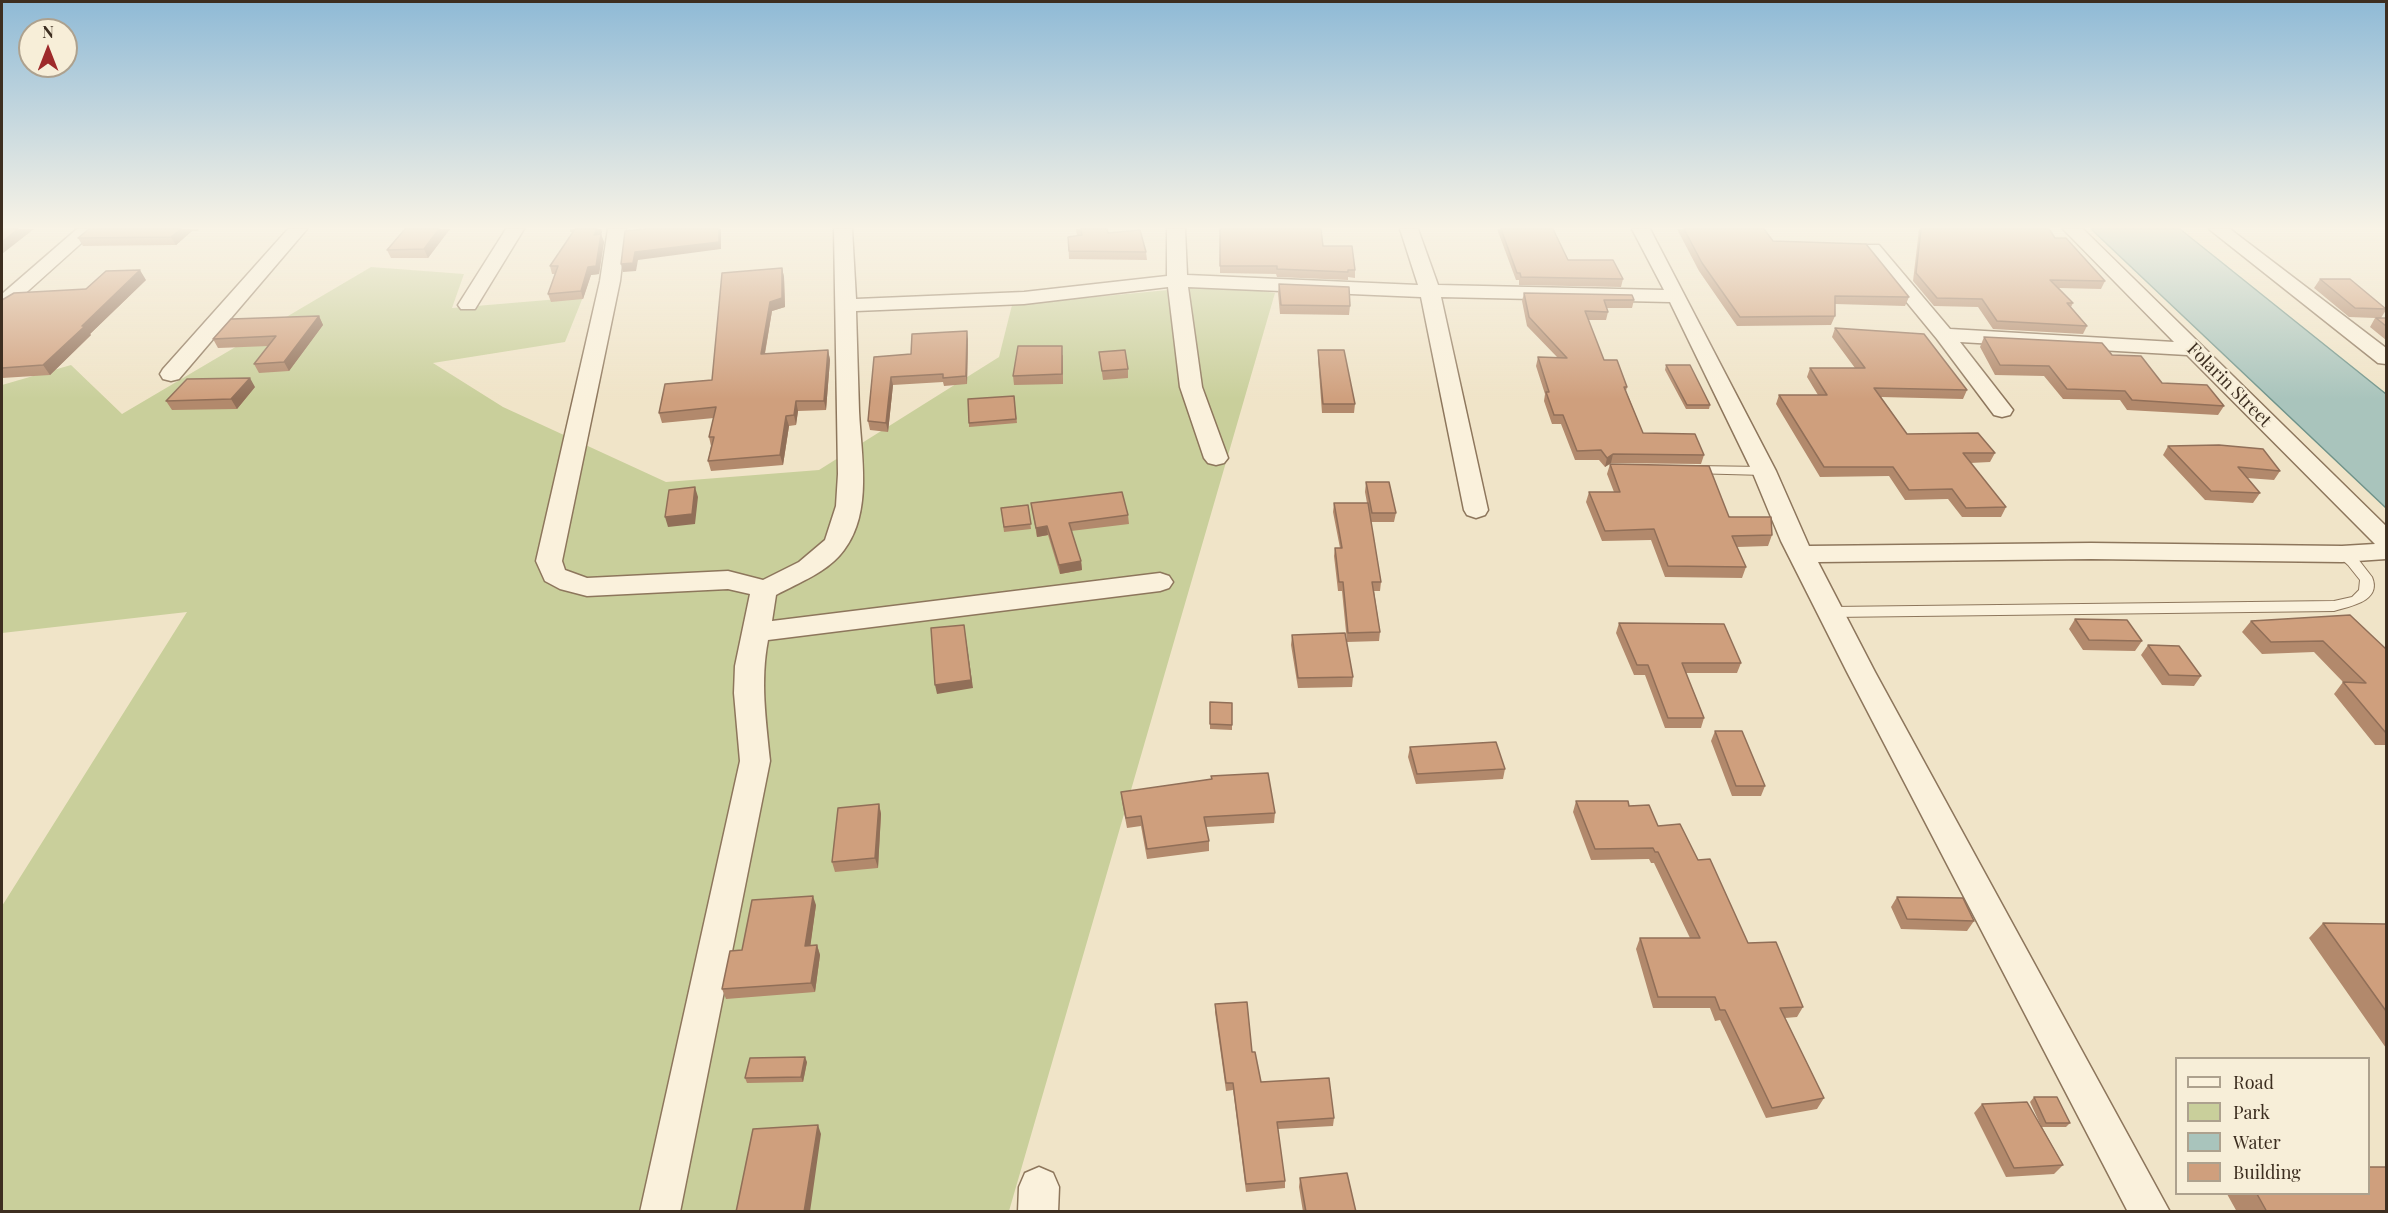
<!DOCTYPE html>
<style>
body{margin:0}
#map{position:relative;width:2388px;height:1213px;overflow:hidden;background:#f0e4c8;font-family:"Playfair Display",serif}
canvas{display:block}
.frame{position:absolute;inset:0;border:3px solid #3d2e20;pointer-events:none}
.legend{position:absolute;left:2175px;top:1057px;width:195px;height:138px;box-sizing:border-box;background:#f7eed8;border:2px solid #ada18e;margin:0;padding:8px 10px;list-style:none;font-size:18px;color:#3d2e20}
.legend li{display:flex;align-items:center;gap:12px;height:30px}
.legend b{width:30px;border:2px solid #ada18e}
.north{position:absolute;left:18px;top:18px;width:60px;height:60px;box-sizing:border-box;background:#f7eed8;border:2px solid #ada18e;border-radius:50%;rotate:0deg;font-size:16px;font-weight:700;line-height:24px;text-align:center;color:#3d2e20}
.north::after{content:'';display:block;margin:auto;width:21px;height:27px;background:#9e2a2b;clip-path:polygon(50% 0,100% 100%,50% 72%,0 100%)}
</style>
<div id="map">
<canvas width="2388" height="1213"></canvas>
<div class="frame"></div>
<ul class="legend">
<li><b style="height:8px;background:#faf1dc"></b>Road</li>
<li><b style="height:16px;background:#c9cf9b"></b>Park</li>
<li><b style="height:16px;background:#a9c4bc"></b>Water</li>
<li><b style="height:16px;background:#cf9f7d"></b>Building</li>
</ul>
<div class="north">N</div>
</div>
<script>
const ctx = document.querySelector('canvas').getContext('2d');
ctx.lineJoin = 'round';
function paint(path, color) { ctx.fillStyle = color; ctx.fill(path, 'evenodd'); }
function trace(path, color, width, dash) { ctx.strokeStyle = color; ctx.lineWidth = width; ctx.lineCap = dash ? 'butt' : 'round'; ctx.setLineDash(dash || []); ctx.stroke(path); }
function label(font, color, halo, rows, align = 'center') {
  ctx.font = font + ' "Playfair Display",serif'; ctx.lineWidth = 4.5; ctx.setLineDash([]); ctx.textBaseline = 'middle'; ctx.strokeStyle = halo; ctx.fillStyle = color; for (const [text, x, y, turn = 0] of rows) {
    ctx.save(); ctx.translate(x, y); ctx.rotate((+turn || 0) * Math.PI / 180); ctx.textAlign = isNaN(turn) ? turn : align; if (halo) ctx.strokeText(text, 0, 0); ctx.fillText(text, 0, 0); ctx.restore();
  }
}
paint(new Path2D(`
 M371,267L464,274L452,308L583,297L565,342L433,363L503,407L666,482L819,470L999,357L1012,305L1220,285L1275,293L1009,1211H2V906L187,612L2,633V385L71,365L122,414Z`), '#c9cf9b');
const water = new Path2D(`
 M2091,229H2180L2386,394V508Z`);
paint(water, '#a9c4bc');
trace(water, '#6f938a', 1.5);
const lane = new Path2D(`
 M1694,466L1764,467L1770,471L1764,475L1690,473L1688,470L1690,467Z
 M2342,550L2358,559L2372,577C2382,601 2351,606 2334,611L1832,617L1825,612L1832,607L2334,601L2352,597L2359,590L2360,580L2348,565L2336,554Z`);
const street = new Path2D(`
 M77,229H97L9,308L2,310V294Z
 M288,229H307L179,379L171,381L163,379L160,374L163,369Z
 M506,229H524L475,309H461L458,305Z
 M608,229H626L620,281L562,561L565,570L587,578L728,571L763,580L799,562L825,540L836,506L838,474L834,229H852L856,299L1024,292L1167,276V229H1185L1187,275L1418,285L1400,229H1418L1438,285L1664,290L1632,229H1650L1776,471L1809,546L2091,543L2342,546L2375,544L2187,355L1960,342L2013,410L2010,415L2002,417L1994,415L1937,339L1863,249L1865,245H1879L1950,329L2174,342L2063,229H2083L2386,526V559L2342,562L2091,559L1818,562L1875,672L2170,1212H2128L1847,672L1781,541L1752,471L1670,302L1441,297L1488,510L1485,515L1476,518L1467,515L1464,510L1421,297L1188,287L1202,387L1228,458L1224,463L1216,465L1208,463L1204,458L1180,387L1168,287L1024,304L856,311C857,344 858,378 859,411C861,455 873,512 844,550C828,572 800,582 776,595L772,621L1160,573L1169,576L1173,582L1169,588L1160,591L768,640C760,681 766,720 770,761L680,1212H640L740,761L734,693L735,666L750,594L728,589L587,596L560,589L545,581L536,561L600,281Z
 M2209,229H2230L2386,348V364L2378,363Z
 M1039,1167L1053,1173L1059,1187L1058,1212H1018L1019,1187L1025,1173Z`);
trace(lane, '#8d765c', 2);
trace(street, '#8d765c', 3);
paint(lane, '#faf1dc');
paint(street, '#faf1dc');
paint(new Path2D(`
 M89,229H199L198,231H192L176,245L83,246L78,238Z
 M405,229H450L428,258H391L387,250Z
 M570,229H601L602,232L601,234L604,242L599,274L591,275L583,299L551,302L548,294L555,274H552L550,266L573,232H570Z
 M1076,229H1107L1108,233L1146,252L1147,260L1069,259L1068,237L1077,236Z
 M1220,229L1323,246L1355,270V278L1348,277V280L1277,277L1276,274L1220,273Z
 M1497,229H1553L1568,260L1623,279L1621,287L1519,285V280H1516Z
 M1677,229H1764L1773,241L1909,297L1905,306L1835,304V316L1831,325L1737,326L1699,271Z
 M1919,229H2049L2055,238L2105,281L2101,289L2059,288L2073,303L2071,307L2087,326L2083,334L1993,329L1978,307L1934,306L1913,281Z
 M782,268L784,277L785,307L772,311L765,354L828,350L830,360L826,410L798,411L796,425L789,426L783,465L711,471L708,461L711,446L709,437L714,418L662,423L659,413L712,380Z
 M2320,279L2386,308V310L2381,318H2386V340L2370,327L2375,318L2349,317L2314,288Z
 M146,280L90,334L91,335L50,375L2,378V300Z
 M1279,284L1350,306L1349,315L1280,314L1278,293Z
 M1524,293L1634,300L1632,308H1607L1608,312L1606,320H1588L1604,360L1627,387L1626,391L1643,433L1704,455L1701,464L1611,463L1605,467L1599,460H1575L1561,424H1552L1544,401L1545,394L1536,366L1538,357H1557L1527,326L1522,301Z
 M319,316L323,325L289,371L259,373L254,364L269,346L218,348L213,339Z
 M1835,328L1967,390L1963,399L1881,397L1907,434L1995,453L1990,462L1970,463L2006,507L2001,517H1962L1948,499L1905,500L1889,476L1820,477L1776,404L1779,395H1818L1807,377L1810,368H1855L1832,337Z
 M1984,337L2112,355L2162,383L2224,406L2218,415L2127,410L2120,400L2063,399L2044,376L1995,375L1980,347Z
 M968,339L967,384L944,386L943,382L893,385L888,432L870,430L868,421L874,357L911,354Z
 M1318,350L1355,404L1354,413H1322L1318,359Z
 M1099,352L1128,369V378L1103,380Z
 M1063,355V384L1014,385L1013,376Z
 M1666,365L1710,405L1709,409H1686L1665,370Z
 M255,387L237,409L172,410L166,401Z
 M1014,396L1017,423L969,427V423Z
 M2168,446L2280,471L2274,480L2247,478L2260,493L2253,503L2205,500L2163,455Z
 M1610,464L1772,535L1768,546L1737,547L1746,567L1742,578L1665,577L1651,540L1602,541L1586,502L1589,492H1614L1607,474Z
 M1366,482L1396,513L1394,522H1371L1381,582L1380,591H1374L1380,632L1379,641L1347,642L1342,591H1338L1334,556L1335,548H1340L1333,512L1334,503H1367L1365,492Z
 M1031,503L1128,515L1129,524L1071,531L1081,561L1082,570L1060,574L1048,535L1037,537Z
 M1028,505L1031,529L1004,532L1001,508Z
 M2075,619L2142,641L2135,651L2083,650L2069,629Z
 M2251,621L2386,649V745H2375L2334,694L2343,682L2314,652L2262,654L2242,632Z
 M1619,623L1741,663L1737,673H1686L1704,718L1701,728H1665L1645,675H1634L1616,633Z
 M1292,635L1353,677L1352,687L1298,688L1291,645Z
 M2148,645L2201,676L2194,686L2162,685L2141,655Z
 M1210,702L1232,703V730L1210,729Z
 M1715,731L1765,786L1761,796H1732L1711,741Z
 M1410,747L1505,769L1503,779L1416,784L1408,757Z
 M1121,792L1275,813L1274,823L1206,827L1209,841V851L1147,859L1141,826L1127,828L1122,802Z
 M1576,801L1629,806L1658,826L1698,860L1748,943L1803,1007L1797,1017L1785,1018L1824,1098L1817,1109L1766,1118L1720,1020L1715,1021L1710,1008H1653L1636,949L1640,938H1690L1654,863H1651L1649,859L1591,860L1573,812Z
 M879,804L881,814L878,868L835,872L832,862Z
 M1897,897L1974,921L1967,931L1901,929L1891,907Z
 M816,905L810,946L817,945L820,955L815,992L726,999L722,989L742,950Z
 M2323,923L2386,924V1048L2309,938Z
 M1215,1004L1252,1052L1261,1082L1334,1118L1333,1126L1278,1129L1285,1181V1188L1246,1192L1233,1090L1226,1091L1215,1012Z
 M807,1062L803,1082L747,1083L745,1078Z
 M2034,1097L2070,1123L2066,1127H2042L2063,1165L2054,1174L2006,1177L1974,1113L1982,1104L2041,1126L2030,1102Z
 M1300,1178L1356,1212H1303L1299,1187Z
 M2227,1194H2368L2386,1212H2237Z`), '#b2896c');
paint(new Path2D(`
 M18,229H34L2,254V242Z
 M181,229H191L192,231L176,245L171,237Z
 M439,229H450L428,258L424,249Z
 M597,229H601L602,232L597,243L594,235Z
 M719,229H721V249L638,260L636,271L623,272L621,264L635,252Z
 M601,234L604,242L599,274L591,275L583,299L581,291L588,267Z
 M782,268L784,277L785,307L772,311L763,363L761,354L770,302Z
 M140,270L146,280L90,334L91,335L50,375L43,365L82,326Z
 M319,316L323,325L289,371L284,362Z
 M967,331L968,339L967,384L966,376Z
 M828,350L830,360L826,410L824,401Z
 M891,377L893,385L888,432L886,423Z
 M250,378L255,387L237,409L231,399Z
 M796,401L798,411L796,425L794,415Z
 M786,416L789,426L783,465L780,455Z
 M1613,454L1611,463L1605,467L1607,458Z
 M695,487L698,497L695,524L668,527L665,517Z
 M1047,526L1048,535L1037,537L1036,528Z
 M1081,561L1082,570L1060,574L1059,565Z
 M964,625L973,688L937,694L935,685Z
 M879,804L881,814L878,868L875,858Z
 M813,896L816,905L809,956L805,946Z
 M817,945L820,955L815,992L811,983Z
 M805,1057L807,1062L803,1082L801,1077Z
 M818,1125L821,1134L810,1212H804Z`), '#916f58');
const building = new Path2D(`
 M2,229H18L2,242Z
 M89,229H181L171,237L78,238Z
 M405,229H439L424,249L387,250Z
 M575,229H597L594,235L601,234L596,266L588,267L581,291L548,294L558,266H550Z
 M646,229H719V242L635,252L633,263L621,264L625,231Z
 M1081,229H1107L1108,233L1140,230L1146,252L1069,251L1068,237L1082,235Z
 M1220,229H1321L1323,246H1352L1355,270H1348V272L1277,269V266H1220Z
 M1501,229H1553L1568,260H1613L1623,279L1521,277L1520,273H1517Z
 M1684,229H1764L1773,241L1866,244L1909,297L1835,296V316L1740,317L1702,263Z
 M1921,229H2049L2055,238H2066L2105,281L2050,280L2073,303H2067L2087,326L1997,321L1982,299L1937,298L1916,273Z
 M782,268V298L770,302L761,354L828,350L824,401H796L794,415L786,416L780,455L708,461L714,437H709L716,407L659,413L665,384L712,380L722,273Z
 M140,270L82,326H85L43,365L2,368V300L14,293L86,289L106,271Z
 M2320,279H2350L2386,309L2355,308Z
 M1279,284L1349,287L1350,306L1281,305Z
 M1524,293L1632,295L1634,300H1604L1608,312L1585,311L1604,360H1617L1627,387H1624L1643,433L1695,434L1704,455L1613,454L1607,458L1601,450L1577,451L1563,415H1554L1546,392H1549L1538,357L1567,358L1529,317Z
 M319,316L284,362L254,364L276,336L213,339L231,319Z
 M2376,318H2386V326Z
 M1835,328L1924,334L1967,390L1874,388L1907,434L1978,433L1995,453H1963L2006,507L1966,508L1952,489L1909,490L1893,467H1824L1779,395H1827L1810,368H1865Z
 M967,331L966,376L943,378V374L891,377L886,423L868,421L874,357L911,354L912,334Z
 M1984,337L2102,343L2112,355L2141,356L2162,383L2207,385L2224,406L2132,400L2125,391L2067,389L2049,366L2000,365Z
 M1018,346H1062V374L1013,376Z
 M1125,350L1128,369L1102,371L1099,352Z
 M1318,350H1344L1355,404H1323Z
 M1666,365H1690L1710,405H1687Z
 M250,378L231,399L166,401L187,379Z
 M1014,396L1016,419L969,423L968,399Z
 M2219,445L2263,449L2280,471L2238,467L2260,493L2211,491L2168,446Z
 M1610,464L1709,466L1729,517H1771L1772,535L1732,536L1746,567L1668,566L1654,529L1605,531L1589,492H1620Z
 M1366,482H1389L1396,513H1372Z
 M695,487L692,514L665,517L669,490Z
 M1122,492L1128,515L1069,523L1081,561L1059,565L1047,526L1036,528L1031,503Z
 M1334,503H1368L1381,582H1372L1380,632L1348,633L1343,582H1339L1335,548H1342Z
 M1028,505L1031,524L1004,527L1001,508Z
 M2350,615L2386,649V733L2343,682L2366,683L2323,641L2271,642L2251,621Z
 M2075,619L2127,620L2142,641L2089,640Z
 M1619,623L1724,624L1741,663H1682L1704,718H1668L1648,665H1637Z
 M964,625L971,680L935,685L931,628Z
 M1345,633L1353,677L1298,678L1292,635Z
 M2148,645L2179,646L2201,676L2169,675Z
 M1210,702L1232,703V725L1210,724Z
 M1715,731H1742L1765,786H1736Z
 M1496,742L1505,769L1417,774L1410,747Z
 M1268,773L1275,813L1204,817L1209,841L1147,849L1141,816L1126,818L1121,792L1212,779L1211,776Z
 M1576,801H1628L1629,806L1649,805L1658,826L1680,824L1698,860L1710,859L1748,943L1776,942L1803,1007L1780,1008L1824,1098L1772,1108L1725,1010H1720L1715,997H1658L1640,938H1700L1658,852H1655L1653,848L1595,849Z
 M879,804L875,858L832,862L838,808Z
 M813,896L805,946L817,945L811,983L722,989L730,951L742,950L752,900Z
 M1897,897L1963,898L1974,921L1907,919Z
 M2323,923L2386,924V1011Z
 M1247,1002L1252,1052H1255L1261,1082L1329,1078L1334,1118L1277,1122L1285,1181L1246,1184L1233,1083H1226L1215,1004Z
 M805,1057L801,1077L745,1078L750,1058Z
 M2034,1097H2057L2070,1123H2046Z
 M2027,1102L2063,1165L2014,1168L1982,1104Z
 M818,1125L804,1212H736L753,1129Z
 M2368,1167H2386V1212H2267L2257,1194H2368Z
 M1347,1173L1356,1212H1306L1300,1178Z`);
paint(building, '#cf9f7d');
trace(building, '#916f58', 1.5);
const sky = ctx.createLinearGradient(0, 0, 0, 399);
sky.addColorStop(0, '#8fbad6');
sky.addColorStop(0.57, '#f8f3e6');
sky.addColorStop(1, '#f8f3e600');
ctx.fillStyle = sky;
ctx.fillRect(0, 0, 2388, 399);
label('18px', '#3d2e20', '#f7eed8', [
 ["Folarin Street",2229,385,45]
]);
</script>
